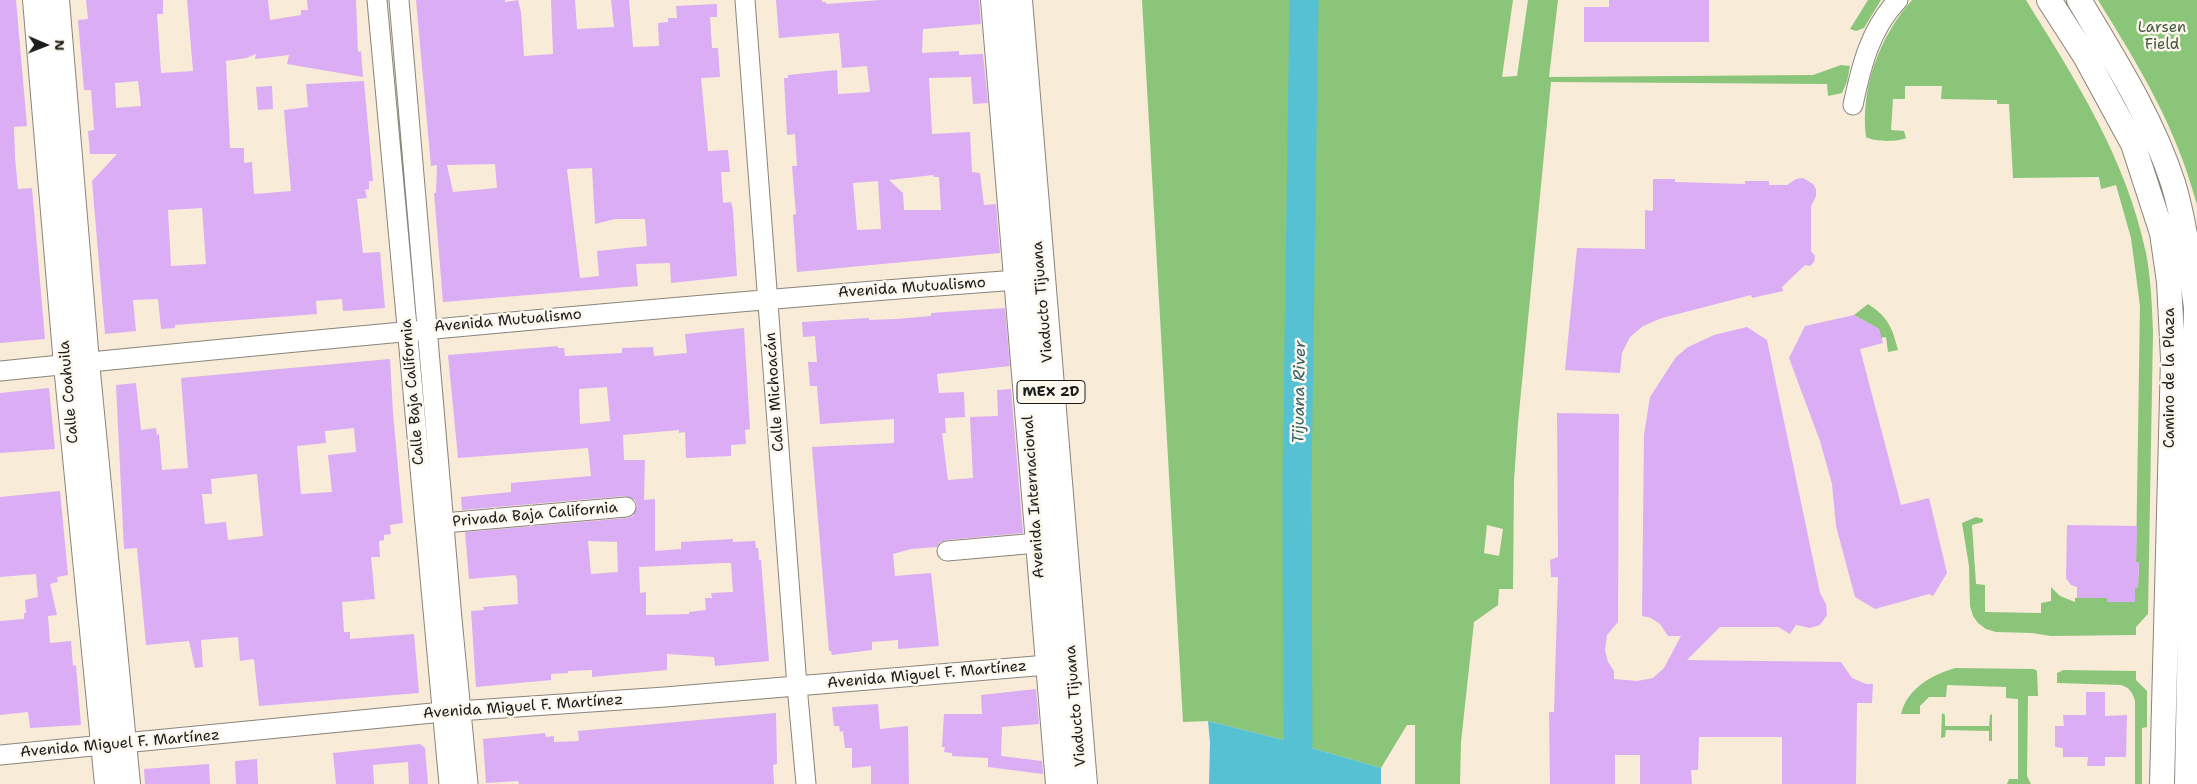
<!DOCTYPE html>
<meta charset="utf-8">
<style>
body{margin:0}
#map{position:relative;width:2197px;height:784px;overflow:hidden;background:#f8ebd8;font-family:"Shantell Sans",sans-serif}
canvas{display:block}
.north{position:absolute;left:20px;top:20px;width:50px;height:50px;-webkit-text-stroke:4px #fbf7ec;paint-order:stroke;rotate:91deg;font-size:14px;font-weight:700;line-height:20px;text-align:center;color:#1c1c1c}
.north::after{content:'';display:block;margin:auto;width:18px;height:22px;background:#1c1c1c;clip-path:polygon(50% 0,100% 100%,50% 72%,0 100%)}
</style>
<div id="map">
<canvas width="2197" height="784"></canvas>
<div class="north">N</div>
</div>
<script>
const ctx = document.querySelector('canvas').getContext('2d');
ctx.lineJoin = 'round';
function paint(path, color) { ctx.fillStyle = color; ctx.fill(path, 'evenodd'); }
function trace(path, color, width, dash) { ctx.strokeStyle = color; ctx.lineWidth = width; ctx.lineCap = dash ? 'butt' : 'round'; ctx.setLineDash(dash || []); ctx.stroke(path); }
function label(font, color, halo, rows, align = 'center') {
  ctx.font = font + ' "Shantell Sans",sans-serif'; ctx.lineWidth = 5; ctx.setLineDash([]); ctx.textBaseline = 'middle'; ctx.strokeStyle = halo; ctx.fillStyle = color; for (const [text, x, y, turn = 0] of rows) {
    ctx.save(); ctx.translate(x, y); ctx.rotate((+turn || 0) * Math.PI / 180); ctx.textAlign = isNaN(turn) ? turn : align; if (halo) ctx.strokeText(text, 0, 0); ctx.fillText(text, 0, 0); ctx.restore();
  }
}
paint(new Path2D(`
 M1142,0H1513L1502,77L1517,76L1528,0H1558L1549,77L1813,75L1841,65L1850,66L1847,82L1842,93L1828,96L1827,84L1551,82L1518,423L1514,480L1513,589H1499L1498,605L1474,622L1461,742L1460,784H1415V725H1407L1381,768L1284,740L1208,721L1183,722ZM1487,525L1503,529L1499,556L1484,553Z
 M1868,0H1881L1864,28L1856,31L1850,29Z
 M1912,0H2026C2076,81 2126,158 2146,253C2151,279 2152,306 2153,332L2148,614L2136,627V635L2051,636L2032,633L1996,632L1986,629L1978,623L1973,616L1970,606L1969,566L1962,523L1976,517L1983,519V522L1972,525L1976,584L1985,585V612L2041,613V603L2051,601V587L2060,596L2075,602V598L2138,587L2139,562H2136L2140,306L2131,238L2116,185L2101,189L2099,177L2013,178L2009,104H1997V100L1941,99L1942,86H1905V99H1893L1891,130L1904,131L1906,138C1897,142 1875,142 1866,137C1860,88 1880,36 1912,0Z
 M2098,0H2197V205C2176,126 2140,68 2098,0Z
 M1868,304C1888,317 1892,327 1898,350L1888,352L1886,337L1881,338L1879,329L1854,315Z
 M1955,668L2034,669L2037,671L2038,696H2028L2027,776L2031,784H2007L2009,779H2018V699L2006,698V687L1947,685L1946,697H1929L1920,706V714H1901C1907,689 1931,675 1955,668Z
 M2063,670L2136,671V680L2147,691V727L2142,728V784H2135V701C2133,693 2129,687 2121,685L2057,683V673Z
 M1942,713L1945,715V726H1989L1990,715L1992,714V741H1989V731L1946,730L1945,737L1941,738Z`), '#8ac57a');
paint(new Path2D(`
 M1208,721L1284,740L1381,768V784H1209L1210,743Z`), '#56c1d2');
trace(new Path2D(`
 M1296,784L1298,744L1297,484L1304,0`), '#56c1d2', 29);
paint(new Path2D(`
 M0,0H16L27,126L14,127L15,158L18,189L32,188L45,339L0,343Z
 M86,0H163V14H157L161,73L193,71L187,0H268L270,20L301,15V10H308L307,0H356L358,52L361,51L363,77L287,64L289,55L255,59L256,54L246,58L226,61L230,148H244V163L252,162L254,194L291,191L284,110L308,107L306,84L364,81L373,181H369V189L365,190L367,198L357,199L363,253L380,252L385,308L343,311L342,299L316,301L317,314L175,325V328L161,329L158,299L133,300L136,331L105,334L92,181L117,154H90L88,131L94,130L93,115L91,90H84L78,20L88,19ZM138,81L141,106L116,108L115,83ZM202,208L206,264L171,266L168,210Z
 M416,0H505V2L518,0L521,12L524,56L553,54L551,0H575L577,29L614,27L611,0H629L633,47L659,46L658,23L668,22V18H677L676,6L717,4V17H710L712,48H718L720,77L701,78L708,151L728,150L730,172H721L723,203L731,202L733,210L737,276L671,283L670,263L636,264L638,286L443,302L434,193H436L437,165L431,166ZM495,164L497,188L453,192L447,165ZM592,168L595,224L615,219H645L647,246L597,251L599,276L580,278L567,169Z
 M776,0H822V2H826V4L880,0H979L981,24L923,29L922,53L959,51V55L983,54L988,103L973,104L971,77L929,78L932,134L970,132L972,172L980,173L984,205L996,204L1000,253L797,272L793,215L796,214L792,166H797L795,134L787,135L784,78H788V75L837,70L838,94L870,92L867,66L842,68L839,33L779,38ZM933,175L934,177H939L941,210H904L903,193L889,180ZM878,181L881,229L857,230L853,183Z
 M1609,0H1709V42H1584V7H1609Z
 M272,86L273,109L258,110L256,87Z
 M1803,178L1813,184L1816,189V196L1811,206V251L1815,256L1814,262L1810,266L1805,265L1782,287L1783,291L1752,298L1751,295L1662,318L1643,326L1630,337L1622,353L1620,373L1565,370L1577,248L1645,249V210L1653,211V179H1675V182L1745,184V181H1769V185H1787L1796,179Z
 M1005,308L1010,366L937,374L939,393L964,392L965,417L945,418L946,433H942L948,480L973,478L970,417L998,416L997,390L1011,389L1023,533L946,540L940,542L937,547L911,549L893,554L895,576L931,573L939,646L898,649V640L872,642V650L832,655L831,651H829L812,447L894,443V419L820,424L817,386H810L808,362H817L815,336L803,337L802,322L869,318V320L896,319L931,316V313Z
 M1854,315L1879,329L1883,343L1860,349L1901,505L1929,498L1947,573L1933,596L1929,594L1875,609L1855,597L1836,526L1832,484L1820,441L1789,358L1805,326Z
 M1747,327L1767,340L1820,593L1826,604L1827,615L1820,625L1810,628L1796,625L1790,634L1778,627H1720L1687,660L1841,662L1852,678L1866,684H1873L1872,703H1857L1856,784H1782V737H1699L1698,770H1691L1692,784H1640V755H1615V784H1550L1549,712H1554L1558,577H1551L1550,560L1558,557L1557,413L1619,414L1618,622L1607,635L1605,650L1608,662L1614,671V679L1637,681L1653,678L1664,668L1681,636H1668L1660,624L1651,618L1642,616L1644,435L1650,397L1676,357L1688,347L1714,335Z
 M744,328L750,429L745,430L746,444L731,445V456L686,458L685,432L679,433V430L623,435L624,460H645L644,500L655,499V551L681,549V542L733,539V542L755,541L756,548H758L759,560H761L769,661L715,666L714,657L667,654V670L592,677V670L568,671V673L551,674V680L476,687L471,611L484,610L483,607L518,604L517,579L515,575L469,579L465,532L627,518L633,516L637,506L635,500L625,496L462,510L461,497L511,492V483L591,476L588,448L458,458L448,355L558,346V348H564L565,356L622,353V348L653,347L654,356L687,353L685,334ZM607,387L610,421L580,424L579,389ZM588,541L617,542L618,572L591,574ZM725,563H731L733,592L711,593L712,598H705L706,610L689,612V614L646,615V592L640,593L639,567Z
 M390,359L393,413L403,523L390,525L391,534L384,535V540L379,541L380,557H371L375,599L342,602L344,632H350V639L414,634L419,693L259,706L254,659L240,661L238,637L201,640L203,667L195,668L189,641L146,645L137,548L124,549L116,385L136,383L141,430L156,428L157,435L159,434L162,470L188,468L181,378ZM354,428L356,452L328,455L332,492L301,494L297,446L326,443L325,431ZM257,474L263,536L228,540L226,522L205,524L202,494H212L211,479Z
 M49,388L55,449L0,453V393Z
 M60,491L68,575L57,577L58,582L50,584L57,615L48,616L50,643L71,641L73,666L76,665L81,725L30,728L28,712L0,715V621L24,619V613H26L25,600L38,597L36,574L0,577V497Z
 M2067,525L2137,526L2136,562H2139L2138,588L2135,587V602H2107V598H2077V587L2071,585L2066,578Z
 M1036,689L1039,724L1002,727L1001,756L1042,761L1043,774L988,767V758L952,756V753L944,752L945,747H942L944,714H982L981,695Z
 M2086,692H2105V716L2127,715L2126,757H2105V766H2087L2088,757H2063V748L2055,747V726H2064L2063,715H2086Z
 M878,704L880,729L908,726L909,784H871V766L852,768V748H845L843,731L840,732L839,726H834L832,707Z
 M776,713L777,764L773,765L774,784H519L518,781L486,783L483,739L545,733L546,737L554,736V742L579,741L578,731Z
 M420,744L425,748L428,784H409L408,762L373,765L374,784H336L333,753Z
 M257,759L258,784H236L235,761Z
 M209,764L210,784H145L144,769Z`), '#dbadf4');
const minor = new Path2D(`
 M377,0L449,784
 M399,0L452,619L468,784
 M745,0L797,686L806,784
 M1853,105C1861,67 1870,29 1898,0
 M0,371C339,337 677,305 1017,280
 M444,523L626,507
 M947,551L1037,543
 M0,755L443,712L665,697L1047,665`);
const major = new Path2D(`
 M35,0L66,365L107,784
 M57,0L87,362L128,784
 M993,0L1058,784
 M2049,0L2085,56L2133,144L2162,233L2169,282L2173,358L2162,784
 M2079,0C2114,59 2152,118 2173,183C2185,223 2190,265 2196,307L2187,784`);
const highway = new Path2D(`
 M1018,0L1083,784`);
trace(minor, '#8a847a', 21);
trace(major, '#8a847a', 26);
trace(highway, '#8a847a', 30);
trace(minor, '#fff', 19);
trace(major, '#fff', 24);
trace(highway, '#fff', 28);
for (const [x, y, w] of [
 [1051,392,68]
]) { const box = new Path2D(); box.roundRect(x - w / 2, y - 11.5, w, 23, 4); ctx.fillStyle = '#fbf7ec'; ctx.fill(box); trace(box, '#1c1c1c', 1); }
label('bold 14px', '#1c1c1c', null, [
 ["MEX 2D",1051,392]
]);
label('15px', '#42573d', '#fbf7ec', [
 ["Larsen",2162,28],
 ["Field",2162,45]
]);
label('15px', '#1c1c1c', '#fbf7ec', [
 ["Avenida Mutualismo",912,288,-4],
 ["Viaducto Tijuana",1043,302,-95],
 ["Avenida Mutualismo",508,321,-5],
 ["Camino de la Plaza",2170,378,-90],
 ["Calle Coahuila",69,392,-95],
 ["Calle Baja California",413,392,-95],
 ["Calle Michoacán",775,392,-94],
 ["Avenida Internacional",1034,497,-94],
 ["Privada Baja California",535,515,-5],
 ["Avenida Miguel F. Martínez",927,675,-5],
 ["Viaducto Tijuana",1076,706,-95],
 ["Avenida Miguel F. Martínez",523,707,-4],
 ["Avenida Miguel F. Martínez",120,744,-5]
]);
label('italic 16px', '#335e65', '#fbf7ec', [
 ["Tijuana River",1300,392,-89]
]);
</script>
